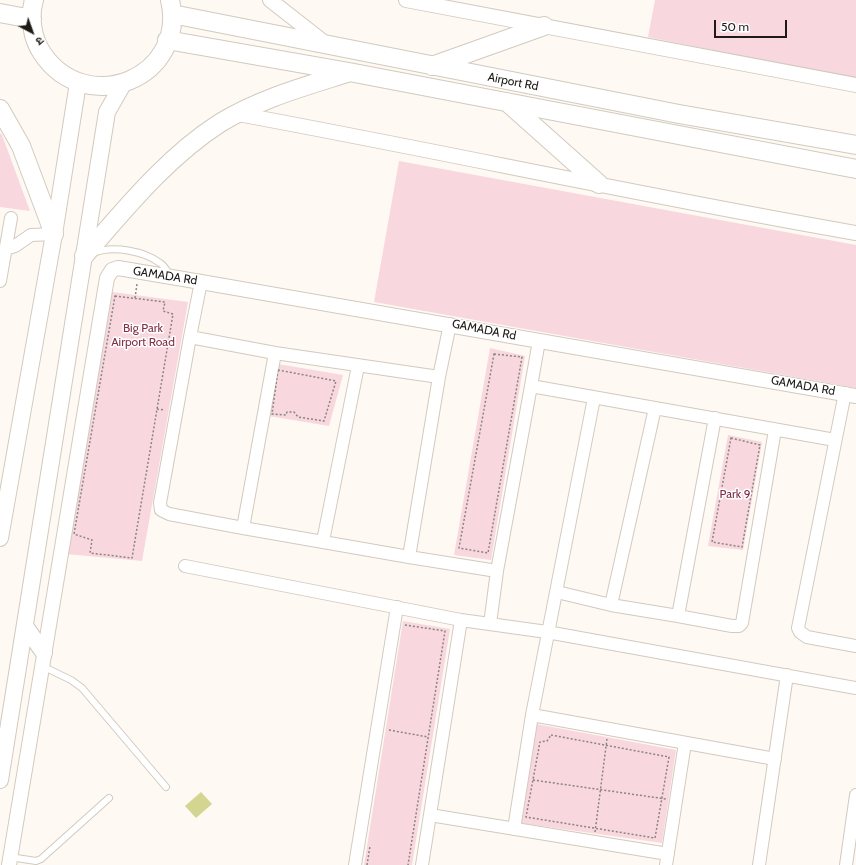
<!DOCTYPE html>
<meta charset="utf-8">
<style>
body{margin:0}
#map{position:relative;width:856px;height:865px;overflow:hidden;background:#fef9f2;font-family:Cabin,"Noto Sans Devanagari",sans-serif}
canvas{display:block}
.north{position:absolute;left:12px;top:12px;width:40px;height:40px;-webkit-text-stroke:3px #fff;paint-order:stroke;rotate:139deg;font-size:11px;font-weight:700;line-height:16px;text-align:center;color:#1e1b17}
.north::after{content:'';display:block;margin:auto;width:14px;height:18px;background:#1e1b17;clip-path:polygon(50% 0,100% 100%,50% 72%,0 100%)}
.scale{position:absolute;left:714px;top:20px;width:73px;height:18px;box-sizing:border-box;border:2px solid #1e1b17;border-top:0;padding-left:5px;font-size:12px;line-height:14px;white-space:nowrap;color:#1e1b17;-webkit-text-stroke:3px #fff;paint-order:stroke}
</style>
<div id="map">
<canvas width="856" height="865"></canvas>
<div class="north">उ</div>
<div class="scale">50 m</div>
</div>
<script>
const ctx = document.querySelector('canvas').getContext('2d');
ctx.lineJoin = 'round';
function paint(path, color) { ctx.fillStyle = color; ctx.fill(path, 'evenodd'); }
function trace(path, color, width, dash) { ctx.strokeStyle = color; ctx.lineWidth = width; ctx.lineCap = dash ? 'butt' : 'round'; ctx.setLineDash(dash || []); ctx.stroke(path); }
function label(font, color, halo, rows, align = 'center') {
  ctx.font = font + ' Cabin,sans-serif'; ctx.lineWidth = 3; ctx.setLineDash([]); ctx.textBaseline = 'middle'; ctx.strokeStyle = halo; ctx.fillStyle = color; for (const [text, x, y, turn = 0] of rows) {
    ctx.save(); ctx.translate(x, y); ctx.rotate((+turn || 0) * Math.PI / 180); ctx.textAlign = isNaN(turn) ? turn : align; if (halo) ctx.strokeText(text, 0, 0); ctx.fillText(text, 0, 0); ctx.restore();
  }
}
paint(new Path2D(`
 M655,0H856V79L648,37Z
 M0,133L2,135L30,211L0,207Z
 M399,161L856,245V388L374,302Z
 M112,292L188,302L142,561L66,554Z
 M490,348L525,356L491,560L454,555Z
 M278,364L343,375L329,426L269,416Z
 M728,435L762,442L743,550L708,546Z
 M403,621L450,629L412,865H364Z
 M536,724L676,750L662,843L520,823Z`), '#f8d7de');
paint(new Path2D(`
 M201,792L212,804L196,818L185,806Z`), '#d3d591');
const service = new Path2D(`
 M93,253C113,245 144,251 160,263C165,266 167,271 170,276
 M42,666L71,680L82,688L166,787
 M10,857L36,861L41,859L109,798`);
const minor = new Path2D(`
 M5,249L15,246L31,235L54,234
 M0,281L11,218
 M201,282L190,337L275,353L243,528L409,557L439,377L450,324
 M190,337L160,503L161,510L169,514L243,528
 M539,341L531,386L835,440
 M275,353L439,377
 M845,393L798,628L800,632L807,637L856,646
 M715,418L678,616L732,626H739L742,623L775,430
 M323,541L358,366
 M409,557L497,571
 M185,566L461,620L547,632L856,688
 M557,592L611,605L678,616
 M611,605L655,408
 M490,624L497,571L531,386
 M532,715L775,759
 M430,815L668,854
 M514,829L532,715L594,398
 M355,865L397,607
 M422,865L461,620
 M666,865L685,743
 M759,865L787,675
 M846,865L856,795`);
const tertiary = new Path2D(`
 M270,0L325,43
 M406,0L856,85
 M238,114C444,152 649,197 856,233
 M9,865L107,278L112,270L118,268L201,282L856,396`);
const secondary = new Path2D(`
 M0,538L54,234L78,83
 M25,626L44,653
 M0,780L107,112L123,84`);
const primary = new Path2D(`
 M34,0C29,17 32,38 42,53C86,119 188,78 170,0
 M0,13L32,19
 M172,14L679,114L856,145
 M167,40L349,72L856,169
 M432,66L544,26
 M507,102L599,184
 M0,109L21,146L54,234
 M84,256C125,209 167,157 220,123C259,99 303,87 347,73`);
trace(service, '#d2cabf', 8);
trace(minor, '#d2cabf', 14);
trace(tertiary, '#d2cabf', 16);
trace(secondary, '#d2cabf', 18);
trace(primary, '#d2cabf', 20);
trace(new Path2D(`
 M115,296L165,302L163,311L173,314L132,558L90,553L92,540L74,534Z
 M135,298L137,284
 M494,354L522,357L488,553L459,548Z
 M278,370L336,381L324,421L298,417L294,412H287L286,415L272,414Z
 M157,409L165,410
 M731,438L760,445L742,547L712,542Z
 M405,625L445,631L408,865
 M389,730L428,737
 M551,735L669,757L655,838L526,817L540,742L547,741Z
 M533,780L666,799
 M595,832L607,739
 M367,865L370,846`), '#898580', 1.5, [2, 2]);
trace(service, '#fff', 6);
trace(minor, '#fff', 12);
trace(tertiary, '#fff', 14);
trace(secondary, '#fff', 16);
trace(primary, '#fff', 18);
label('12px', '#1e1b17', '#fff', [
 ["Airport Rd",513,82,11],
 ["GAMADA Rd",165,276,9],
 ["GAMADA Rd",484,330,11],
 ["GAMADA Rd",803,386,10]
]);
label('12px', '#812e47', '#fff', [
 ["Big Park",143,328],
 ["Airport Road",143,342],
 ["Park 9",735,494]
]);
</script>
